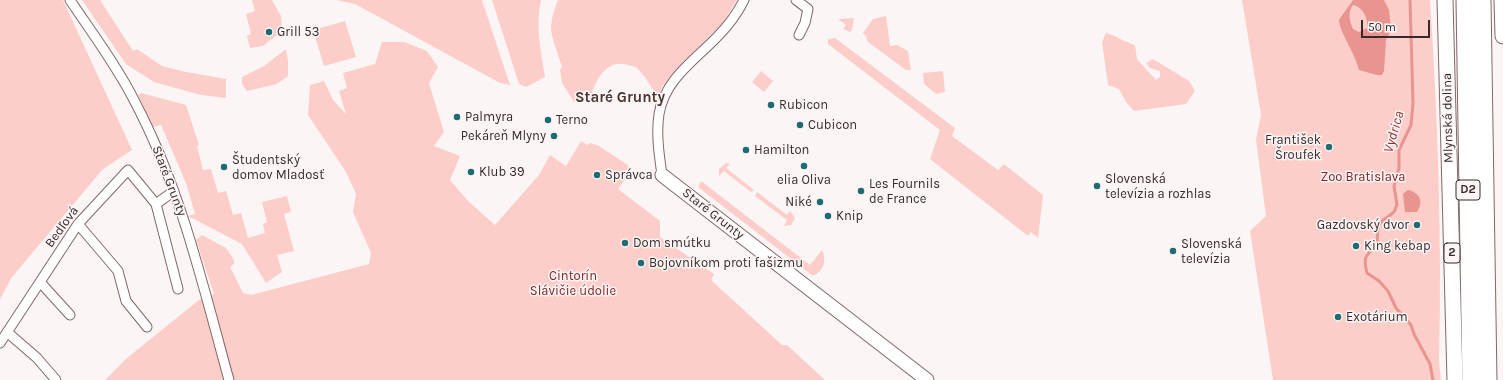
<!DOCTYPE html>
<meta charset="utf-8">
<style>
body{margin:0}
#map{position:relative;width:1503px;height:380px;overflow:hidden;background:#fbf6f5;font-family:Karla,sans-serif}
canvas{display:block}
.scale{position:absolute;left:1361px;top:20px;width:69px;height:18px;box-sizing:border-box;border:2px solid #362b2b;border-top:0;padding-left:5px;font-size:12px;line-height:14px;white-space:nowrap;color:#362b2b;-webkit-text-stroke:3px #fbf6f5;paint-order:stroke}
</style>
<div id="map">
<canvas width="1503" height="380"></canvas>
<div class="scale">50 m</div>
</div>
<script>
const ctx = document.querySelector('canvas').getContext('2d');
ctx.lineJoin = 'round';
function paint(path, color) { ctx.fillStyle = color; ctx.fill(path, 'evenodd'); }
function trace(path, color, width, dash) { ctx.strokeStyle = color; ctx.lineWidth = width; ctx.lineCap = dash ? 'butt' : 'round'; ctx.setLineDash(dash || []); ctx.stroke(path); }
function label(font, color, halo, rows, align = 'center') {
  ctx.font = font + ' Karla,sans-serif'; ctx.lineWidth = 3; ctx.setLineDash([]); ctx.textBaseline = 'middle'; ctx.strokeStyle = halo; ctx.fillStyle = color; for (const [text, x, y, turn = 0] of rows) {
    ctx.save(); ctx.translate(x, y); ctx.rotate((+turn || 0) * Math.PI / 180); ctx.textAlign = isNaN(turn) ? turn : align; if (halo) ctx.strokeText(text, 0, 0); ctx.fillText(text, 0, 0); ctx.restore();
  }
}
paint(new Path2D(`
 M0,0H63L132,150L103,169L12,277L0,299Z
 M82,0H100L133,51L137,49L162,66L186,72L226,79V98L201,95L154,82L126,64Z
 M252,0H272L281,16L282,31L263,46L250,48L247,36L251,34L246,14L255,11Z
 M336,0H482L510,85L500,83L355,4Z
 M492,0H541C535,26 541,51 545,77L526,87L519,84Z
 M558,0H737L722,24L671,75L662,87L658,99C653,89 646,78 639,70C637,67 632,66 628,65C607,58 595,80 591,97L574,102L562,83L560,70L562,67C559,56 550,35 551,25C552,16 555,8 558,0Z
 M1242,0H1430C1438,121 1442,241 1439,362L1441,380H1273L1250,231L1266,216L1256,140L1261,115Z
 M886,16L890,46L897,45L908,51L911,70H906L868,42L866,38L867,37L863,33L873,19Z
 M854,18L852,30L850,32L843,29L846,25L838,19Z
 M345,21L356,57L324,66L313,30Z
 M1106,33C1117,36 1124,42 1135,45L1137,59L1156,80L1160,77V71L1150,68L1146,63L1153,59L1189,81L1195,91L1186,104L1134,111L1126,102L1119,89L1108,85L1102,42Z
 M835,38L955,128L952,136L998,170L1004,164L1043,195L1038,238L1031,232L1028,236L930,159L940,130L828,44V39Z
 M382,42H404L427,51L438,67L429,83L444,132L434,146L460,156L450,180L468,201L495,225L539,175L550,155L566,166L581,141L587,145L590,143L597,145L628,165L629,174L618,189L660,221V237L714,274L711,280L782,345H787L825,380H105L127,358L199,300L214,294L196,240L202,235L226,248L234,260V264L230,267L243,293L251,295L369,264L371,253L353,212L356,194L346,172L308,115L310,85L324,81L333,100L346,114L339,91L347,88L343,73L375,64Z
 M286,49L288,61V76L277,84L247,91L242,84V77L264,66Z
 M761,71L773,81L764,92L752,82Z
 M943,71L945,92L936,94L924,84L923,73Z
 M141,93L186,105L199,145L197,146L203,170L211,169L218,193L226,191L233,215L241,213L248,238L265,233L263,224L267,222L262,202L287,196L291,212L284,214L294,251L277,255L282,272L266,283L242,244L188,216L195,214L186,183L161,125L153,127L138,95Z
 M726,163L730,164L726,168L754,190L751,192L724,171L719,176V169Z
 M701,181L810,265L822,250C827,260 824,271 813,276L698,187Z
 M757,192L787,215L790,211L795,218L791,225L784,226L787,220L755,196Z`), '#fccdc9');
paint(new Path2D(`
 M1353,0H1384L1389,10L1391,30L1386,40L1384,71L1382,75C1377,76 1364,71 1359,70C1356,55 1339,31 1339,20ZM1353,5C1362,6 1369,19 1367,28L1359,32L1353,29C1350,22 1347,12 1353,5Z
 M1408,190C1420,193 1424,201 1417,212H1405L1403,194Z`), '#e8948f');
trace(new Path2D(`
 M1410,0L1413,103L1411,125L1399,150V168L1394,186L1397,205L1394,212L1381,222L1378,227L1377,243C1368,256 1362,254 1367,273L1379,281L1388,291L1396,308L1411,325L1414,334L1430,364L1433,380`), '#e8948f', 3);
const street = new Path2D(`
 M70,0C92,33 117,66 135,102C181,189 203,286 229,380
 M796,0L808,9L805,23L799,35
 M662,175C659,154 656,134 659,114C665,79 694,61 717,37C728,26 737,14 744,0
 M174,191L156,204L178,289
 M78,224L118,271L126,301L147,327
 M40,282L70,315
 M7,332L37,358L56,380
 M0,343L78,224L128,170L156,204`);
const secondary = new Path2D(`
 M662,175L927,380`);
const primary = new Path2D(`
 M1445,0L1455,380
 M1502,0L1503,36`);
const highway = new Path2D(`
 M1465,0L1471,380
 M1482,0L1488,380`);
trace(street, '#806866', 11);
trace(secondary, '#806866', 15);
trace(primary, '#806866', 17);
trace(highway, '#806866', 19);
trace(street, '#fff', 9);
trace(secondary, '#fff', 13);
trace(primary, '#fff', 15);
trace(highway, '#fff', 17);
for (const [x, y, r, color] of [
 [269,32,4,"#1f6b72"],
 [771,105,4,"#1f6b72"],
 [457,117,4,"#1f6b72"],
 [548,120,4,"#1f6b72"],
 [800,125,4,"#1f6b72"],
 [554,136,4,"#1f6b72"],
 [1329,147,4,"#1f6b72"],
 [746,150,4,"#1f6b72"],
 [804,166,4,"#1f6b72"],
 [224,167,4,"#1f6b72"],
 [471,172,4,"#1f6b72"],
 [597,175,4,"#1f6b72"],
 [1097,186,4,"#1f6b72"],
 [861,191,4,"#1f6b72"],
 [820,202,4,"#1f6b72"],
 [828,216,4,"#1f6b72"],
 [1417,225,4,"#1f6b72"],
 [625,243,4,"#1f6b72"],
 [1356,246,4,"#1f6b72"],
 [1173,251,4,"#1f6b72"],
 [641,263,4,"#1f6b72"],
 [1338,317,4,"#1f6b72"]
]) { const dot = new Path2D(); dot.arc(x, y, r, 0, 2 * Math.PI); ctx.fillStyle = color; ctx.fill(dot); trace(dot, '#fbf6f5', 1.5); }
for (const [x, y, w] of [
 [1468,190,24],
 [1452,253,16]
]) { const box = new Path2D(); box.roundRect(x - w / 2, y - 10, w, 20, 3); ctx.fillStyle = '#fbf6f5'; ctx.fill(box); trace(box, '#362b2b', 1); }
label('bold 12px', '#362b2b', null, [
 ["D2",1468,190],
 ["2",1452,253]
]);
label('13px', '#362b2b', '#fbf6f5', [
 ["Grill 53",277,32],
 ["Rubicon",779,105],
 ["Palmyra",465,117],
 ["Terno",556,120],
 ["Cubicon",808,125],
 ["Pekáreň Mlyny",546,136,"right"],
 ["František",1321,140,"right"],
 ["Šroufek",1321,155,"right"],
 ["Hamilton",754,150],
 ["Študentský",232,160],
 ["domov Mladosť",232,175],
 ["Klub 39",479,172],
 ["Správca",605,175],
 ["Slovenská",1105,179],
 ["televízia a rozhlas",1105,194],
 ["elia Oliva",804,180,"center"],
 ["Les Fournils",869,184],
 ["de France",869,199],
 ["Niké",812,202,"right"],
 ["Knip",836,216],
 ["Gazdovský dvor",1409,225,"right"],
 ["Dom smútku",633,243],
 ["Slovenská",1181,244],
 ["televízia",1181,259],
 ["King kebap",1364,246],
 ["Bojovníkom proti fašizmu",649,263],
 ["Exotárium",1346,317]
], 'left');
label('13px', '#362b2b', '#fbf6f5', [
 ["Mlynská dolina",1448,118,-91],
 ["Staré Grunty",169,181,69],
 ["Staré Grunty",713,214,38],
 ["Bedľová",62,227,-54]
]);
label('13px', '#842325', '#fbf6f5', [
 ["Zoo Bratislava",1363,177],
 ["Cintorín",573,276],
 ["Slávičie údolie",573,291]
]);
label('italic 14px', '#923131', '#fbf6f5', [
 ["Vydrica",1394,132,-74]
]);
label('bold 15px', '#4c3635', '#fbf6f5', [
 ["Staré Grunty",620,98]
]);
</script>
